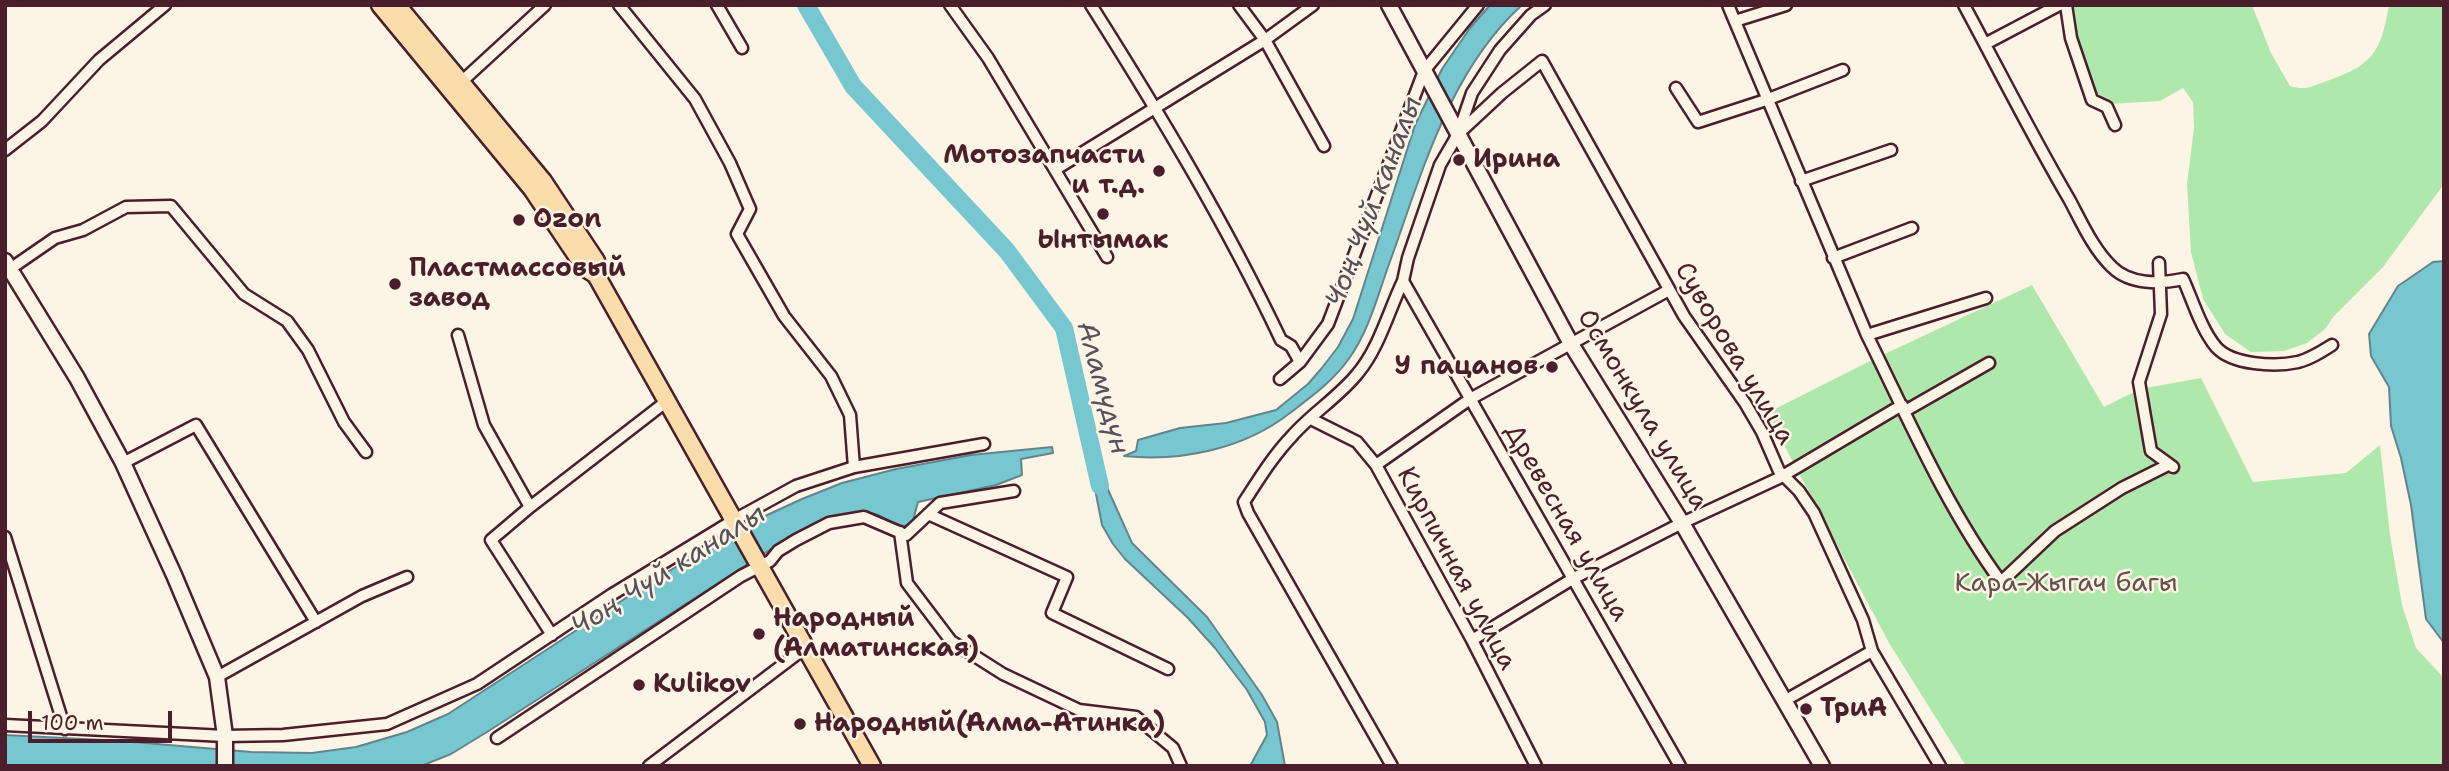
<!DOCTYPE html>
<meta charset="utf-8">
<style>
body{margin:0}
#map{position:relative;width:2449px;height:771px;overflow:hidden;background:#fcf5e5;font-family:"Shantell Sans",sans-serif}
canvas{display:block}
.frame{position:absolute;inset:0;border:7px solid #4a1f2b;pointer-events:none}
.scale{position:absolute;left:28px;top:711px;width:144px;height:32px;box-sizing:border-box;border:4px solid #4a1f2b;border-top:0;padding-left:9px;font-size:21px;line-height:24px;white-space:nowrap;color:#4a1f2b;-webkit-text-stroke:5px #fcf5e5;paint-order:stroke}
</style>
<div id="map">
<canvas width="2449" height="771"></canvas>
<div class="frame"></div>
<div class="scale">100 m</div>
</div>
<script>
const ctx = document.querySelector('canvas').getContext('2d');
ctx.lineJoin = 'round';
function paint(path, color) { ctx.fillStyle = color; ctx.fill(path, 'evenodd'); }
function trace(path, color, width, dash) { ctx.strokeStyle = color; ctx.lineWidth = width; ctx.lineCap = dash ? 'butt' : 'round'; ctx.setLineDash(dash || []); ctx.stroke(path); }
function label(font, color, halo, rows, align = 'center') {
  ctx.font = font + ' "Shantell Sans",sans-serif'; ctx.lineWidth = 5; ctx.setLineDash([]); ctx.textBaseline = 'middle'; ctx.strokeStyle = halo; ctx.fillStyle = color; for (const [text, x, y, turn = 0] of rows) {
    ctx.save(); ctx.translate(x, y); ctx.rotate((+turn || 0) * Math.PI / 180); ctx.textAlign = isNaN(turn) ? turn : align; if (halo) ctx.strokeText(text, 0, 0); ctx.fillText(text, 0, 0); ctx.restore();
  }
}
paint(new Path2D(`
 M2070,5H2252L2271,53L2290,86C2305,91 2313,86 2327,81C2373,65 2381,52 2389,5H2444V184L2383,267L2334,316L2325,329L2307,343L2284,351L2251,352L2225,334L2203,299L2191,252L2187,184L2194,128L2193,102L2183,88L2160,101L2109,104L2091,87L2075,42Z
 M2032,285L2104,407L2140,389L2201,378L2253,482L2346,473L2380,445L2390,535L2402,605L2416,648L2444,678V766H1966L1889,643L1767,413L1874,359Z`), '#aee8ac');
const water = new Path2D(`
 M1490,5H1522C1448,72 1421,177 1388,267C1377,298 1368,333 1348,360C1332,382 1311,397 1290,413C1244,449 1181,462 1124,456L1136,451L1138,440L1180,428L1226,423L1276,410L1308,384L1321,369L1338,347L1353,319L1415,125L1442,69L1470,28Z
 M2444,261V643L2426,619L2411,505L2401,458L2391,426L2389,387L2371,356L2369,334L2398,286L2433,262Z
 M1052,447L1053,453L1021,459L1022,475L996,485L918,502L912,524C896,531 886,515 871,513L816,527L782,542L487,732L451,754L421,766H5V735L122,741L251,752L312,753L356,747L407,732L448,714L655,579L765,516L802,499L842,483L896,469L971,455Z
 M1090,463H1101L1105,483L1132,543L1207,617L1262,695L1277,722L1285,766H1250L1267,735L1265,722L1247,690L1215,648L1188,618L1125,559L1113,544L1102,525Z`);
paint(water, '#76c7cf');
trace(water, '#64848d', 2);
trace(new Path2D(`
 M806,5L853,86L1007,251L1064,328L1100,486`), '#76c7cf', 18);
const street = new Path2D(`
 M619,5L695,99L730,163L750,209L737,234L784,316L831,376L850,415L854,467
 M717,5L742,48
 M950,5L988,58L1107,257
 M1091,5C1160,114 1226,224 1281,340L1291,346L1300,362
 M1239,5L1265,40L1324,146
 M1545,5L1531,15L1500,50L1472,93L1458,134L1440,165L1408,258L1403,281L1680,766
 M1728,5L1867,335L1986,298
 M1964,5C1999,70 2032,136 2069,199C2081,221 2093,249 2112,267C2130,285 2160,284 2183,279C2193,301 2201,329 2216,347C2232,365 2275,367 2298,362C2310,359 2321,352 2332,345
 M2066,5L2071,38L2092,100L2107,107L2115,125
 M1735,21L1786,5
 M1985,44L2059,5
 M458,85L545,5
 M1676,88L1698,122L1766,100L1843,70
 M1458,134L1502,93L1542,61L1684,316L1745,403L1762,432L1779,471L1799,491L1814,513L1863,620L1872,651L1940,766
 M5,150L42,121L99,60L165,5
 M1056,169L1265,40L1313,5
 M1801,181L1891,150
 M1833,258L1912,228
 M2159,263L2161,314L2139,382L2151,451L2173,467
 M10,269L55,238L83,230L126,207L171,206L244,294L287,321L308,350L344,422L366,452
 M458,335L484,425L530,507
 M1867,335C1908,418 1946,507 2001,582L2055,531L2122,488L2166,466
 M1280,379L1300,362L1328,324L1424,71L1478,5
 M1905,411L1989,363
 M1311,419L1357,442L1376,465L1472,640L1536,766
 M123,463L196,425L316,622
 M1376,465L1470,399L1669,290
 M928,514L1067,577L1052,613L1168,669
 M900,532L907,583L951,641L1003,674L1079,710L1136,717L1173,748L1181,766
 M5,537L65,729
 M552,635L491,540L530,507L667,401
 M1472,640L1574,578L1682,523L1779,478L1902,405
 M217,677L362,596L407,577
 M1784,701L1872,651
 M5,725L225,736L283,735L387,724L477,684L611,595L734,520L796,486L854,467L984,444
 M497,738L741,576L770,561L778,551L796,540L829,523L864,517L906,535L940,503L1014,491
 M649,766L805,648
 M1392,766L1248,513L1244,502C1259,479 1273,456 1292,436C1312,413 1339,397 1358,373C1379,348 1389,310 1403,281`);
const secondary = new Path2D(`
 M1389,5L1571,344L1682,523L1822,766
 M5,261L77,378L123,463L174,575L217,677L225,736V766`);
const primary = new Path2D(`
 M380,5L532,189L585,268L596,275L872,766
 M397,5L543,181L596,261V275`);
trace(street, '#4a1f2b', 15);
trace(secondary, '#4a1f2b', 19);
trace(primary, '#4a1f2b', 21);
trace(street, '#fcf5e5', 10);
trace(secondary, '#fcf5e5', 14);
trace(primary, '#fbdcab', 16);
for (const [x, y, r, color] of [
 [1459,160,7,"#4a1f2b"],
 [1159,171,7,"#4a1f2b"],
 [1103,214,7,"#4a1f2b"],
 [519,220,7,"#4a1f2b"],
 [395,284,7,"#4a1f2b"],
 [1552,367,7,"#4a1f2b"],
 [759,634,7,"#4a1f2b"],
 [639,685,7,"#4a1f2b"],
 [1806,709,7,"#4a1f2b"],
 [800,724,7,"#4a1f2b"]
]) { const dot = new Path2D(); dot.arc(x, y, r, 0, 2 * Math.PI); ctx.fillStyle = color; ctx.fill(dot); trace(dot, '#fcf5e5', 2.5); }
label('bold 26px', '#4a1f2b', '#fcf5e5', [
 ["Мотозапчасти",1145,156,"right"],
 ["и т.д.",1145,186,"right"],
 ["Ирина",1473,160],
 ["Ozon",533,220],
 ["Ынтымак",1103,241,"center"],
 ["Пластмассовый",409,269],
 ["завод",409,299],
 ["У пацанов",1538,367,"right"],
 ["Народный",773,619],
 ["(Алматинская)",773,649],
 ["Kulikov",653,685],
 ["ТриА",1820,709],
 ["Народный(Алма-Атинка)",814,724]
], 'left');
label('26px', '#4a1f2b', '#fcf5e5', [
 ["Суворова улица",1734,354,59],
 ["Осмонкула улица",1642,410,59],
 ["Древесная улица",1566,523,60],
 ["Кирпичная улица",1456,569,62]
]);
label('26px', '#63514b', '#fcf5e5', [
 ["Кара-Жыгач багы",2066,584]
]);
label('italic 28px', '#57515c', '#fcf5e5', [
 ["Чоң Чүй каналы",1375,202,-69],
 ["Аламүдүн",1102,388,75],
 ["Чоң Чүй каналы",669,571,-32]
]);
</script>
